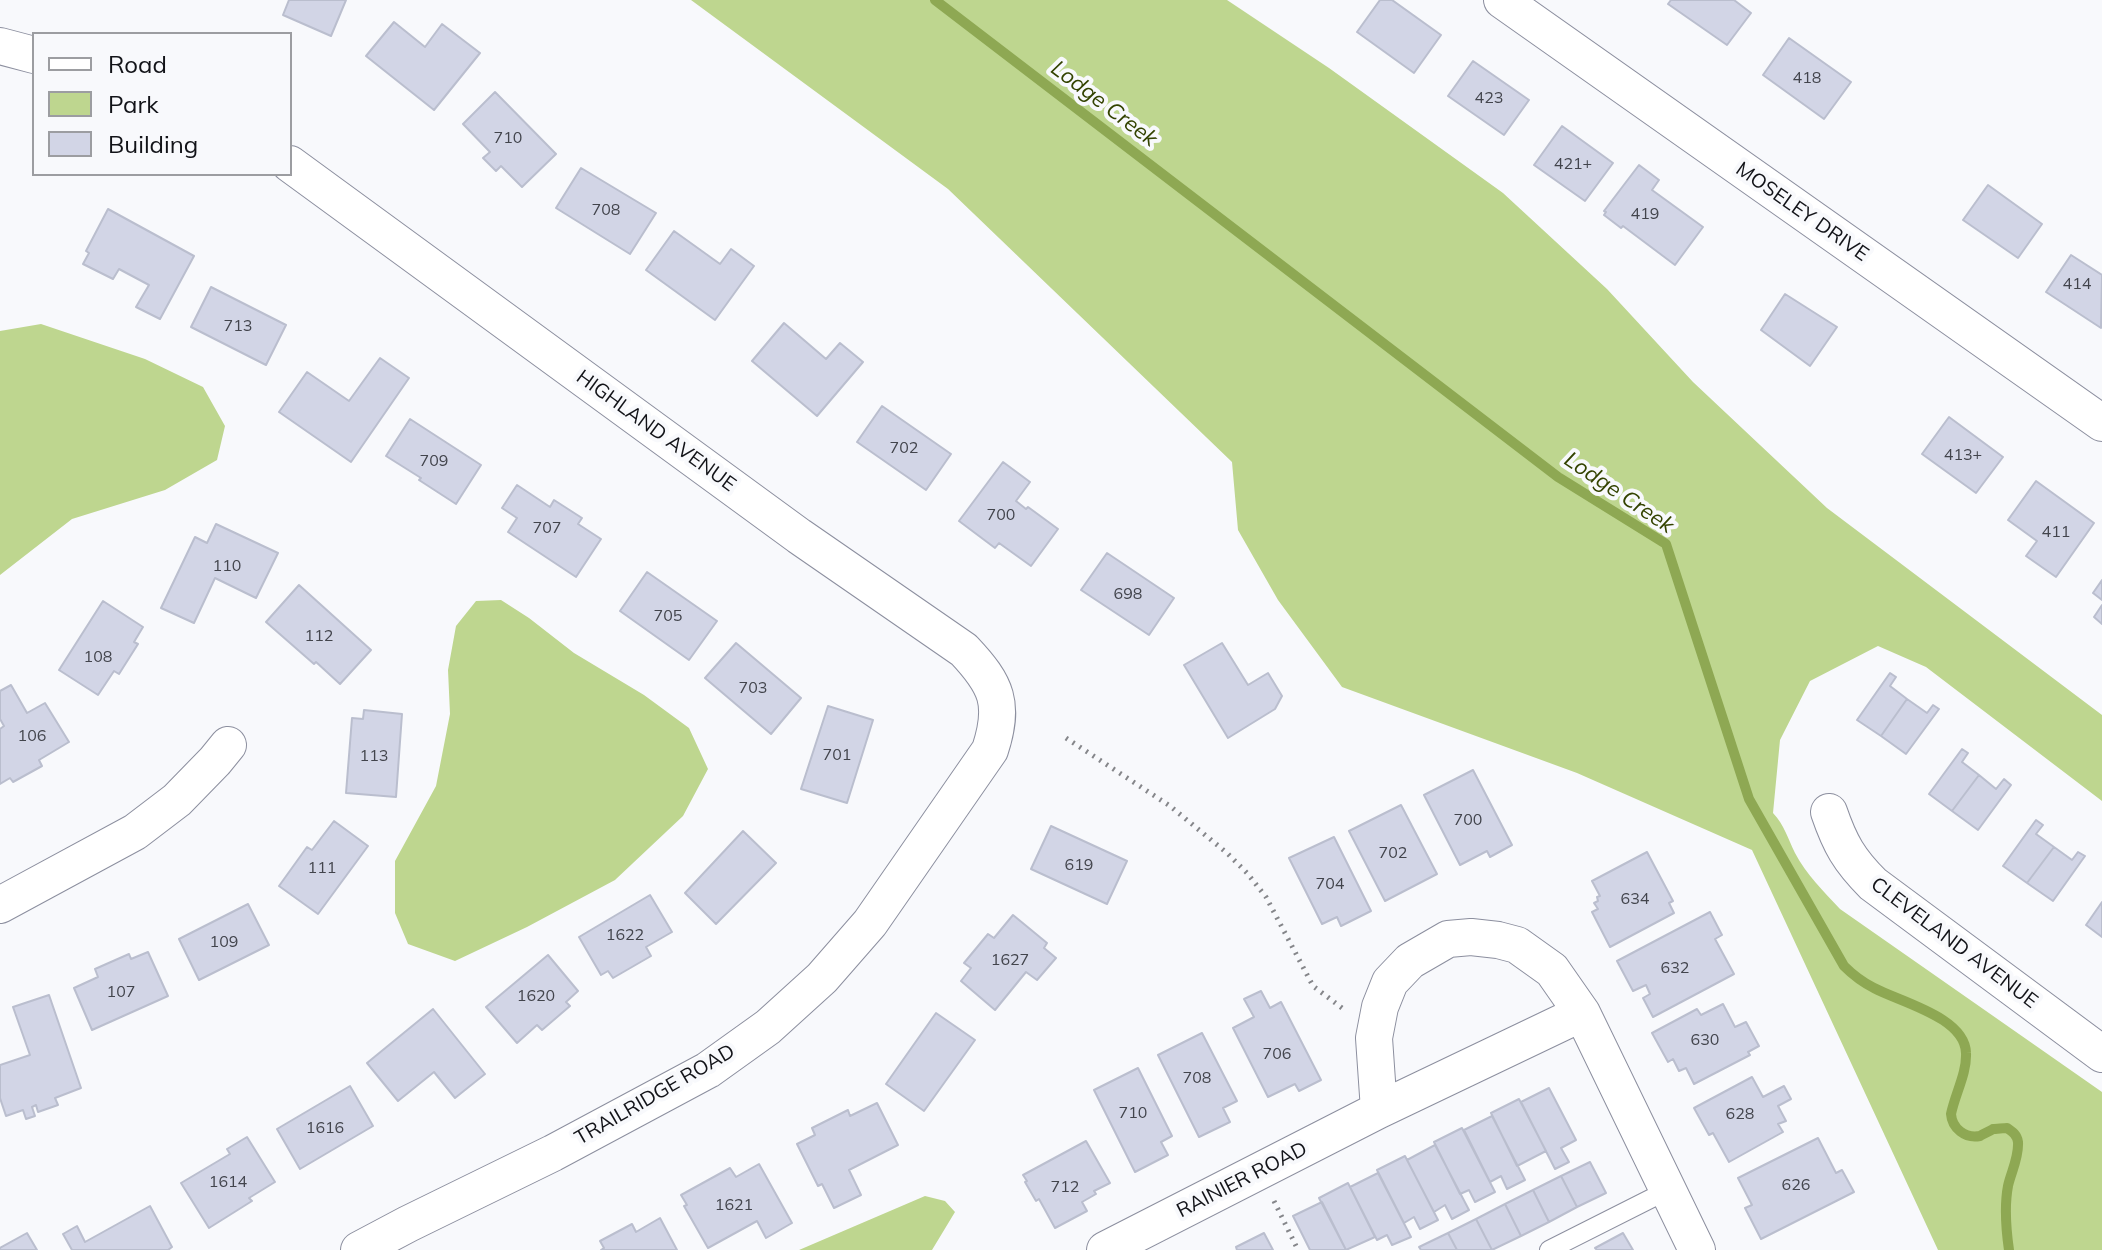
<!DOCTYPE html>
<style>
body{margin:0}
#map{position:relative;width:2102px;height:1250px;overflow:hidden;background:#f8f9fc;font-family:Mulish,sans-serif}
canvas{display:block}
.legend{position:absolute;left:32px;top:32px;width:260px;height:144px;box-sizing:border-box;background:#f8f9fc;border:2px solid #9c9da1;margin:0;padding:10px 14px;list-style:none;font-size:24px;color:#121318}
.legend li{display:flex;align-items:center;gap:16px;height:40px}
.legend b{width:40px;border:2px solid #9c9da1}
</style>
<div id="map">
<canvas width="2102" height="1250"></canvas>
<ul class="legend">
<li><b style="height:10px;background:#fff"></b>Road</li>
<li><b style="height:22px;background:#bed68f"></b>Park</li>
<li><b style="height:22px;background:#d2d5e6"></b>Building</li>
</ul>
</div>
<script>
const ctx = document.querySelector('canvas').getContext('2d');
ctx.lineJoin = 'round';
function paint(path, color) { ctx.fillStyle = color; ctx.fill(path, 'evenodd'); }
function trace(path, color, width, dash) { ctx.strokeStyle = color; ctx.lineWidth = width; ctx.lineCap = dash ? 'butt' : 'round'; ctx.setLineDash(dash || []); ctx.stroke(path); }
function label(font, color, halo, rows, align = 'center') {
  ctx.font = font + ' Mulish,sans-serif'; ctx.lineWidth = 8; ctx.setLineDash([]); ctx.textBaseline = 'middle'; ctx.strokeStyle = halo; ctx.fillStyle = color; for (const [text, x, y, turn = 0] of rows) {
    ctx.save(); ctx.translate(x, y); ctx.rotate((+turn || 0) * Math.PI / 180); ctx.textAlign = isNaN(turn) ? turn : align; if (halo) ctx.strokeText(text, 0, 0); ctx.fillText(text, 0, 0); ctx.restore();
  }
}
paint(new Path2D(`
 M691,0H1227L1329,68L1503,193L1607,289L1693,382L1827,508L2102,715V801L1926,667L1878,646L1810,681L1780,740L1773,813C1785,826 1787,837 1795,853C1806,874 1824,892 1840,909L2102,1092V1250H1938L1752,850L1577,773L1342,687L1278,600L1238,530L1232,462L948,189Z
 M41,324L145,359L203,387L225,426L217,460L165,490L72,519L0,575V331Z
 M501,600L529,618L574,653L644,695L689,728L708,769L683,816L615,880L527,927L455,961L408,944L395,913V861L436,786L450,714L448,670L456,626L476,601Z
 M925,1196L945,1201L955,1212L932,1250H799Z`), '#bed68f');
trace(new Path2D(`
 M935,0L1558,477L1666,544L1749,799L1844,966C1853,975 1862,982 1874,988C1900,1002 1965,1017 1966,1053C1967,1073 1955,1094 1951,1114C1952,1128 1965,1139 1980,1136C1981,1135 1992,1130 1993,1129C1996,1129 2004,1128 2007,1128C2013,1132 2017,1135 2018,1142C2019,1158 2011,1172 2008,1186C2004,1207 2006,1229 2009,1250`), '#8ea853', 10);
const building = new Path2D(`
 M289,0H346L331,36L283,15Z
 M1380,0H1392L1441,35L1414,73L1357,32Z
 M1671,0H1734L1751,13L1727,45L1668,4Z
 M394,22L425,47L442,24L480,53L434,110L366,56Z
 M1789,38L1851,82L1824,119L1763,75Z
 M1473,61L1529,100L1504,135L1448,96Z
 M495,92L556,154L522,187L501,166L496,171L483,158L490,152L463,124Z
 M1562,126L1613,163L1585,201L1534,165Z
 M1639,165L1659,180L1652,190L1703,227L1675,265L1623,226L1621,228L1604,215L1606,212L1604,211Z
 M581,168L656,213L630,254L556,208Z
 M1988,185L2042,224L2018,258L1963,220Z
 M108,209L194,256L160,319L136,307L149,285L119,269L113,279L83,264L89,253L86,251Z
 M674,231L720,264L731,249L754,266L715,320L646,270Z
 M2071,255L2102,275L2101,328L2046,292Z
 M211,287L286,325L266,365L191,327Z
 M1785,294L1837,327L1810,366L1761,330Z
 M784,323L826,359L840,343L863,362L817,416L752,361Z
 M380,358L409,378L351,462L279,412L307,372L349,401Z
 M882,406L951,454L926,490L857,442Z
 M1949,417L2003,457L1976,493L1922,454Z
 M410,419L481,465L456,504L419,480L421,478L386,456Z
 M1003,462L1030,482L1016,501L1026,509L1028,507L1058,529L1031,566L999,543L995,548L959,521Z
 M2036,481L2094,523L2056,577L2026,556L2037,541L2008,520Z
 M517,485L550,507L554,500L582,518L578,524L601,539L576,577L508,532L517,518L502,508Z
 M216,524L278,553L256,598L215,578L194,623L161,608L195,537L207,543Z
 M1107,553L1174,598L1149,635L1081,590Z
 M647,572L717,621L689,660L620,611Z
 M2102,580V600L2093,593Z
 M299,585L371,650L340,684L316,662L314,664L266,622Z
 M103,601L143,627L134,642L138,644L119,674L114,671L98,695L59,670Z
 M2102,605V624L2094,617Z
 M736,643L801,698L771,734L705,678Z
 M1222,643L1248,685L1268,673L1282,696L1275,709L1228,738L1184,665Z
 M1890,673L1896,677L1890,686L1907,699L1881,736L1857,720Z
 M11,685L27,713L45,703L69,742L39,760L42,766L13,782L10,778L0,784V729L4,726L0,719V691Z
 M1907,699L1927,713L1933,705L1939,709L1906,754L1881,736Z
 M828,706L873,720L847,803L801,789Z
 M364,710L402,714L396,797L346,793L352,718L363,719Z
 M1962,749L1968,753L1962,762L1979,775L1952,811L1929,794Z
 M1473,770L1512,845L1490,857L1487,851L1460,865L1424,795Z
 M1979,775L1996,789L2004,779L2011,785L1978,830L1952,811Z
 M1401,805L1437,874L1385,901L1349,831Z
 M2036,820L2043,825L2036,834L2054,847L2027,883L2003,866Z
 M334,821L368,846L318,914L279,886L307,847L312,850Z
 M1051,826L1127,861L1107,904L1031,869Z
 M743,831L776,863L716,924L685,893Z
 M1334,837L1371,911L1341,926L1337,917L1322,924L1289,858Z
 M2054,847L2072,860L2078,852L2085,856L2053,901L2027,883Z
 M1647,852L1673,901L1669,903L1674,913L1610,947L1592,912L1598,909L1594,903L1598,901L1597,897L1600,896L1592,881Z
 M650,895L672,932L646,947L651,956L613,978L608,971L601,975L579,937Z
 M2102,902V937L2086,925Z
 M248,904L269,945L199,980L179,939Z
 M1710,912L1722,935L1715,939L1734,974L1653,1017L1643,998L1650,994L1646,985L1633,991L1617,961Z
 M1013,915L1047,943L1044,948L1056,958L1037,980L1026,972L995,1010L961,981L971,968L964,963L988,934L994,938Z
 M148,952L168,996L92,1030L74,988L98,977L95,969L129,954L131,959Z
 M548,955L578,991L566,1002L570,1006L542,1030L537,1025L517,1043L486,1007Z
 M1261,991L1270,1008L1281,1002L1321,1080L1299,1091L1295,1084L1268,1097L1233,1028L1254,1017L1244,999Z
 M49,995L81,1088L55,1098L58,1105L38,1112L36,1105L32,1107L35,1116L26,1119L23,1110L6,1116L0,1098V1065L30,1055L13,1007Z
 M1723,1004L1735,1027L1746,1022L1759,1046L1748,1052L1750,1055L1694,1084L1686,1068L1679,1071L1673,1059L1668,1062L1652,1033L1697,1009L1701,1015Z
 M433,1009L485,1074L455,1098L434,1072L398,1101L367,1063Z
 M936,1013L975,1040L924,1111L886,1084Z
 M1202,1033L1237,1101L1223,1108L1230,1122L1199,1137L1158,1055Z
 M1138,1068L1172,1136L1161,1142L1168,1155L1135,1172L1094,1090Z
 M1752,1077L1763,1097L1784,1086L1791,1099L1778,1106L1786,1121L1778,1124L1783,1132L1729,1162L1713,1133L1709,1135L1694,1108Z
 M350,1086L373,1126L300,1169L277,1129Z
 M1549,1088L1576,1140L1561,1148L1569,1162L1555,1169L1521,1102Z
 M1519,1099L1546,1151L1517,1166L1491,1113Z
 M877,1103L898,1145L849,1170L861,1195L834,1208L822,1184L818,1186L797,1144L815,1135L812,1128L848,1110L850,1116Z
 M1492,1116L1525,1180L1507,1189L1501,1176L1490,1182L1464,1130Z
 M1462,1128L1495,1192L1475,1202L1469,1190L1460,1194L1434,1142Z
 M247,1137L275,1182L249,1198L252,1201L209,1228L181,1183L230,1154L227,1149Z
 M1818,1138L1836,1173L1842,1170L1854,1192L1761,1239L1745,1208L1752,1205L1738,1178Z
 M1086,1141L1110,1183L1094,1191L1096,1194L1082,1202L1087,1211L1055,1228L1039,1199L1036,1201L1025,1182L1027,1181L1023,1175Z
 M1435,1145L1469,1210L1452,1219L1445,1205L1434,1212L1407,1160Z
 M1405,1156L1438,1220L1420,1229L1414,1217L1404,1223L1377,1170Z
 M1590,1162L1606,1193L1577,1207L1561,1176Z
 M759,1164L792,1223L766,1238L757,1221L708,1248L684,1206L687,1205L681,1195L730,1168L736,1177Z
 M1378,1173L1411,1237L1392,1245L1387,1235L1377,1240L1350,1187Z
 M1561,1176L1577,1207L1549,1222L1533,1190Z
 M1348,1183L1375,1237L1346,1250L1319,1198Z
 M1533,1190L1549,1222L1521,1236L1505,1204Z
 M1322,1202L1346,1250H1310L1293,1216Z
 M1505,1204L1521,1236L1492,1250L1476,1219Z
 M150,1206L172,1247L168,1250H72L63,1234L77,1226L85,1242Z
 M660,1218L677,1250H601L604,1248L600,1241L632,1224L636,1232Z
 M1476,1219L1492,1250H1457L1448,1233Z
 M27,1233L37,1250H0V1248Z
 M1264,1233L1273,1250H1237L1236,1247Z
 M1448,1233L1457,1250H1421L1419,1247Z
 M1623,1233L1633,1250H1597L1595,1248Z`);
paint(building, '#d2d5e6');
trace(building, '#babece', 2);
const service = new Path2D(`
 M1549,1250L1668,1190`);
const minor = new Path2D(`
 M1502,0L2102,423
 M0,46L34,55
 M290,164L799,536L964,650C997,685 1005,704 990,750L870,923L822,978L768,1027L708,1070L553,1153L408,1224L359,1250
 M1829,812C1840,844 1849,860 1873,884L2102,1054
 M0,905L135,832L177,800L215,761L228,745
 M1379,1110L1374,1038L1380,1007L1390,982L1410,961L1448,939L1471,937L1498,940L1517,945L1552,970L1582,1013L1697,1250
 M1105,1250L1379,1110L1582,1013`);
trace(service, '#8c8f9f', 20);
trace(minor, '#8c8f9f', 38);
trace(new Path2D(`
 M1066,738L1170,806L1227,853L1247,873L1266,897L1313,986L1346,1011
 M1274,1201L1298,1250`), '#85868a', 5, [2, 6]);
trace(service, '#fff', 18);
trace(minor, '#fff', 36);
label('16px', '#42444c', null, [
 ["418",1807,78],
 ["423",1489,98],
 ["710",508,138],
 ["421+",1573,164],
 ["708",606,210],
 ["419",1645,214],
 ["414",2077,284],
 ["713",238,326],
 ["702",904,448],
 ["413+",1963,455],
 ["709",434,461],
 ["700",1001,515],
 ["707",547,528],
 ["411",2056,532],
 ["110",227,566],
 ["698",1128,594],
 ["705",668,616],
 ["112",319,636],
 ["108",98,657],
 ["703",753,688],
 ["106",32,736],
 ["701",837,755],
 ["113",374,756],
 ["700",1468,820],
 ["702",1393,853],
 ["619",1079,865],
 ["111",322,868],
 ["704",1330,884],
 ["634",1635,899],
 ["1622",625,935],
 ["109",224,942],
 ["1627",1010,960],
 ["632",1675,968],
 ["107",121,992],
 ["1620",536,996],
 ["630",1705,1040],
 ["706",1277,1054],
 ["708",1197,1078],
 ["710",1133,1113],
 ["628",1740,1114],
 ["1616",325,1128],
 ["1614",228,1182],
 ["626",1796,1185],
 ["712",1065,1187],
 ["1621",734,1205]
]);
label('20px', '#121318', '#f8f9fc', [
 ["MOSELEY DRIVE",1802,212,35],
 ["HIGHLAND AVENUE",656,431,36],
 ["CLEVELAND AVENUE",1954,943,37],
 ["TRAILRIDGE ROAD",655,1095,-30],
 ["RAINIER ROAD",1242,1180,-27]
]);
label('italic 22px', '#334300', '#f8f9fc', [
 ["Lodge Creek",1104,104,37],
 ["Lodge Creek",1619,493,34]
]);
</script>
